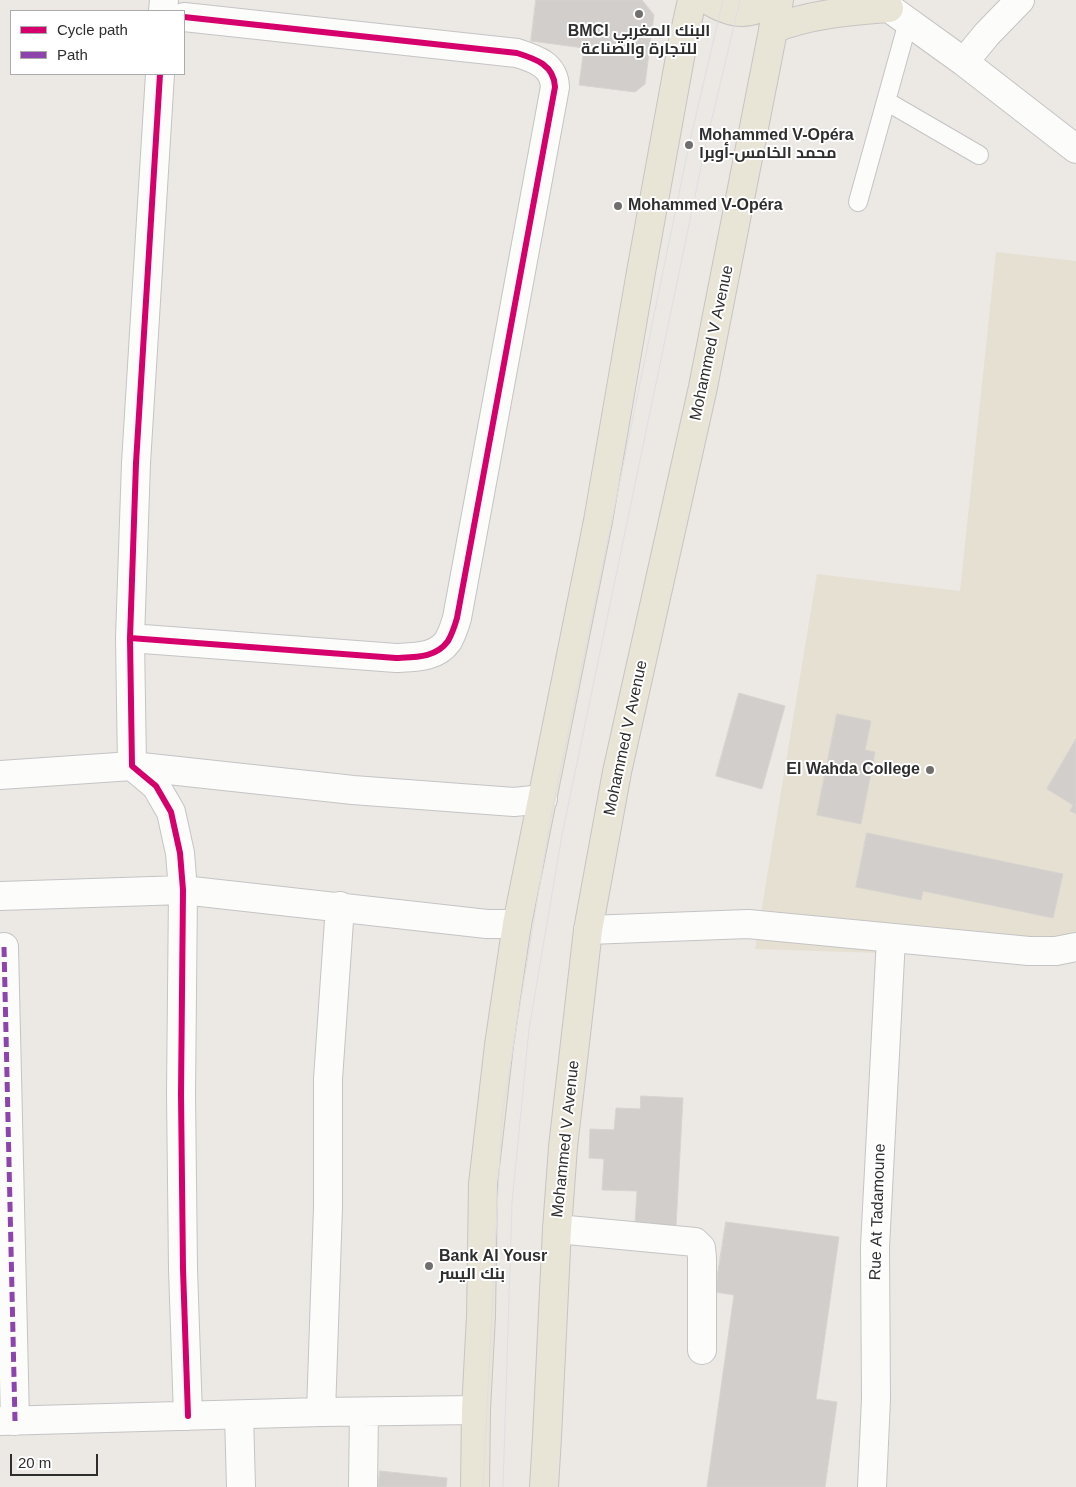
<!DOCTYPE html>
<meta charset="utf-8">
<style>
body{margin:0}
#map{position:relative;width:1076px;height:1487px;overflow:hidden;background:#ece8e4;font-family:Arial,sans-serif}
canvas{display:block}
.legend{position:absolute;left:10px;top:10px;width:175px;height:65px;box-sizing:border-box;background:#fff;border:1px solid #ababab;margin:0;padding:6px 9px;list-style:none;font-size:15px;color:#2e2e2e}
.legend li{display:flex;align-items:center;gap:10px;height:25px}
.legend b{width:25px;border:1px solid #ababab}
.scale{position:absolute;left:10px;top:1454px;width:88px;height:22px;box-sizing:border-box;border:2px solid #2e2e2e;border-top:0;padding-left:6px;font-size:15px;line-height:18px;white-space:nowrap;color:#2e2e2e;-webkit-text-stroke:4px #fff;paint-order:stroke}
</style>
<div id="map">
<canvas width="1076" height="1487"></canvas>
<ul class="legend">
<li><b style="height:6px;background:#d6006c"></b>Cycle path</li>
<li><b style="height:6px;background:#8e44ad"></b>Path</li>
</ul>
<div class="scale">20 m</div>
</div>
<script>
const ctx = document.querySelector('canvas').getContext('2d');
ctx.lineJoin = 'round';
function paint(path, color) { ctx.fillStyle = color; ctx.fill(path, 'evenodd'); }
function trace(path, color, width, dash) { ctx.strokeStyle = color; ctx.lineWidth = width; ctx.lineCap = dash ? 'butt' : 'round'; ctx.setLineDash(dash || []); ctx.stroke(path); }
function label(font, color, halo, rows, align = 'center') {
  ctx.font = font + ' Arial,Cairo,sans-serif'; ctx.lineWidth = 4; ctx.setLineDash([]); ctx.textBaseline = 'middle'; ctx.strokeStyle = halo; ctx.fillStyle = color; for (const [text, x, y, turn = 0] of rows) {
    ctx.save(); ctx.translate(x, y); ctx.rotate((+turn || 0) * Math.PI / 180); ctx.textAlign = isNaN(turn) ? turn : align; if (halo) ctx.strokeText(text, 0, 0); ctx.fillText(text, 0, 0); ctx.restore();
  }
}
paint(new Path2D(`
 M996,252L1076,261V955L1062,959L755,949L817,574L960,591Z`), '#e6e0d3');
const building = new Path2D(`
 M536,0H642L654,15L645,84L635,92L579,85L584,48L531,41Z
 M739,693L785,706L762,789L716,776Z
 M837,714L871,721L865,750L875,752L861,824L817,815Z
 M1076,739V814L1070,811L1073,805L1047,789Z
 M867,833L1063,874L1053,918L923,891L921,900L856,887Z
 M641,1096L683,1098L676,1226L635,1224L637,1191L602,1190L604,1159L589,1158L590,1129L614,1130L616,1108L640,1109Z
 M726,1222L839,1237L816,1399L837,1402L825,1487H707L734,1295L715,1292Z
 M380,1471L447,1478L446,1487H378Z`);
paint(building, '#d1cecb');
trace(building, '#d7d4d0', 1);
const lane = new Path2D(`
 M886,101L979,155
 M858,202L908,22`);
const street = new Path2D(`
 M875,0L889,8L964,62L1076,149
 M163,11L164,0
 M964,62L987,34L1020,0
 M160,74L136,463L130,638L132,766L156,786L171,812L180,853L183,890L181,1094L183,1269L188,1416
 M130,638L396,658C415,657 436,658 448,641C452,634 455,625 457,618L555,87C554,65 536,59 517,53L184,17
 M0,775L132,766L353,790L514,802L543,799
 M0,896L183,890L487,924H517
 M588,930L748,924L1029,951H1056L1076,947
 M4,947L15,1421
 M557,1229L695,1242L701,1248L702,1258V1350
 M321,1412L328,1207V1079L340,906
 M239,1415L241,1487
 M0,1421L321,1412L476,1410
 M363,1487L364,1412
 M872,1487L876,1399L875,1247L891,938`);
const primary = new Path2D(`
 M708,0C735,17 750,15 778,0
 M773,29C809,14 850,11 889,8
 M475,1487L476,1410L481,1316L483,1184L499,1045L517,924L598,521L641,272L683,41L692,0
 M544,1487L547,1437L557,1229L563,1147L588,930L617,772L703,387L779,0`);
trace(lane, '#c5c4c5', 20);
trace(street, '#c5c4c5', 30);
trace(primary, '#c6c5c4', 30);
trace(lane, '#fcfcfb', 18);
trace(street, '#fcfcfb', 28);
trace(primary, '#e8e4d6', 28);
trace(new Path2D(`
 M483,1487L502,1115L551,816L689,145L723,0
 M503,1487L512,1203L529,1029L562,835L705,148L740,0`), '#dfdfe1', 1);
trace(new Path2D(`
 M4,947L15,1421`), '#8e44ad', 5, [10, 5]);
trace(new Path2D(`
 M160,74L136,463L130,638L132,766L156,786L171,812L180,853L183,890L181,1094L183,1269L188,1416
 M130,638L396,658C415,657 436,658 448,641C452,634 455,625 457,618L555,87C554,65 536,59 517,53L184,17`), '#d6006c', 6);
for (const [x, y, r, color] of [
 [639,14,5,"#706f6e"],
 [689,145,5,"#706f6e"],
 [618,206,5,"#706f6e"],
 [930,770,5,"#706f6e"],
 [429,1266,5,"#706f6e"]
]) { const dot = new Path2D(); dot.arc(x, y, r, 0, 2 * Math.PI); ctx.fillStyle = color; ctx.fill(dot); trace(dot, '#fff', 2); }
label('bold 16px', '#2e2e2e', '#fff', [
 ["BMCI البنك المغربي",639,32,"center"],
 ["للتجارة والصناعة",639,50,"center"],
 ["Mohammed V-Opéra",699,136],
 ["محمد الخامس-أوبرا",699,154],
 ["Mohammed V-Opéra",628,206],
 ["El Wahda College",920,770,"right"],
 ["Bank Al Yousr",439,1257],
 ["بنك اليسر",439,1275]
], 'left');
label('16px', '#2e2e2e', '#fff', [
 ["Mohammed V Avenue",712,343,-78],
 ["Mohammed V Avenue",626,738,-78],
 ["Mohammed V Avenue",566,1139,-84],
 ["Rue At Tadamoune",878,1212,-88]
]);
</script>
